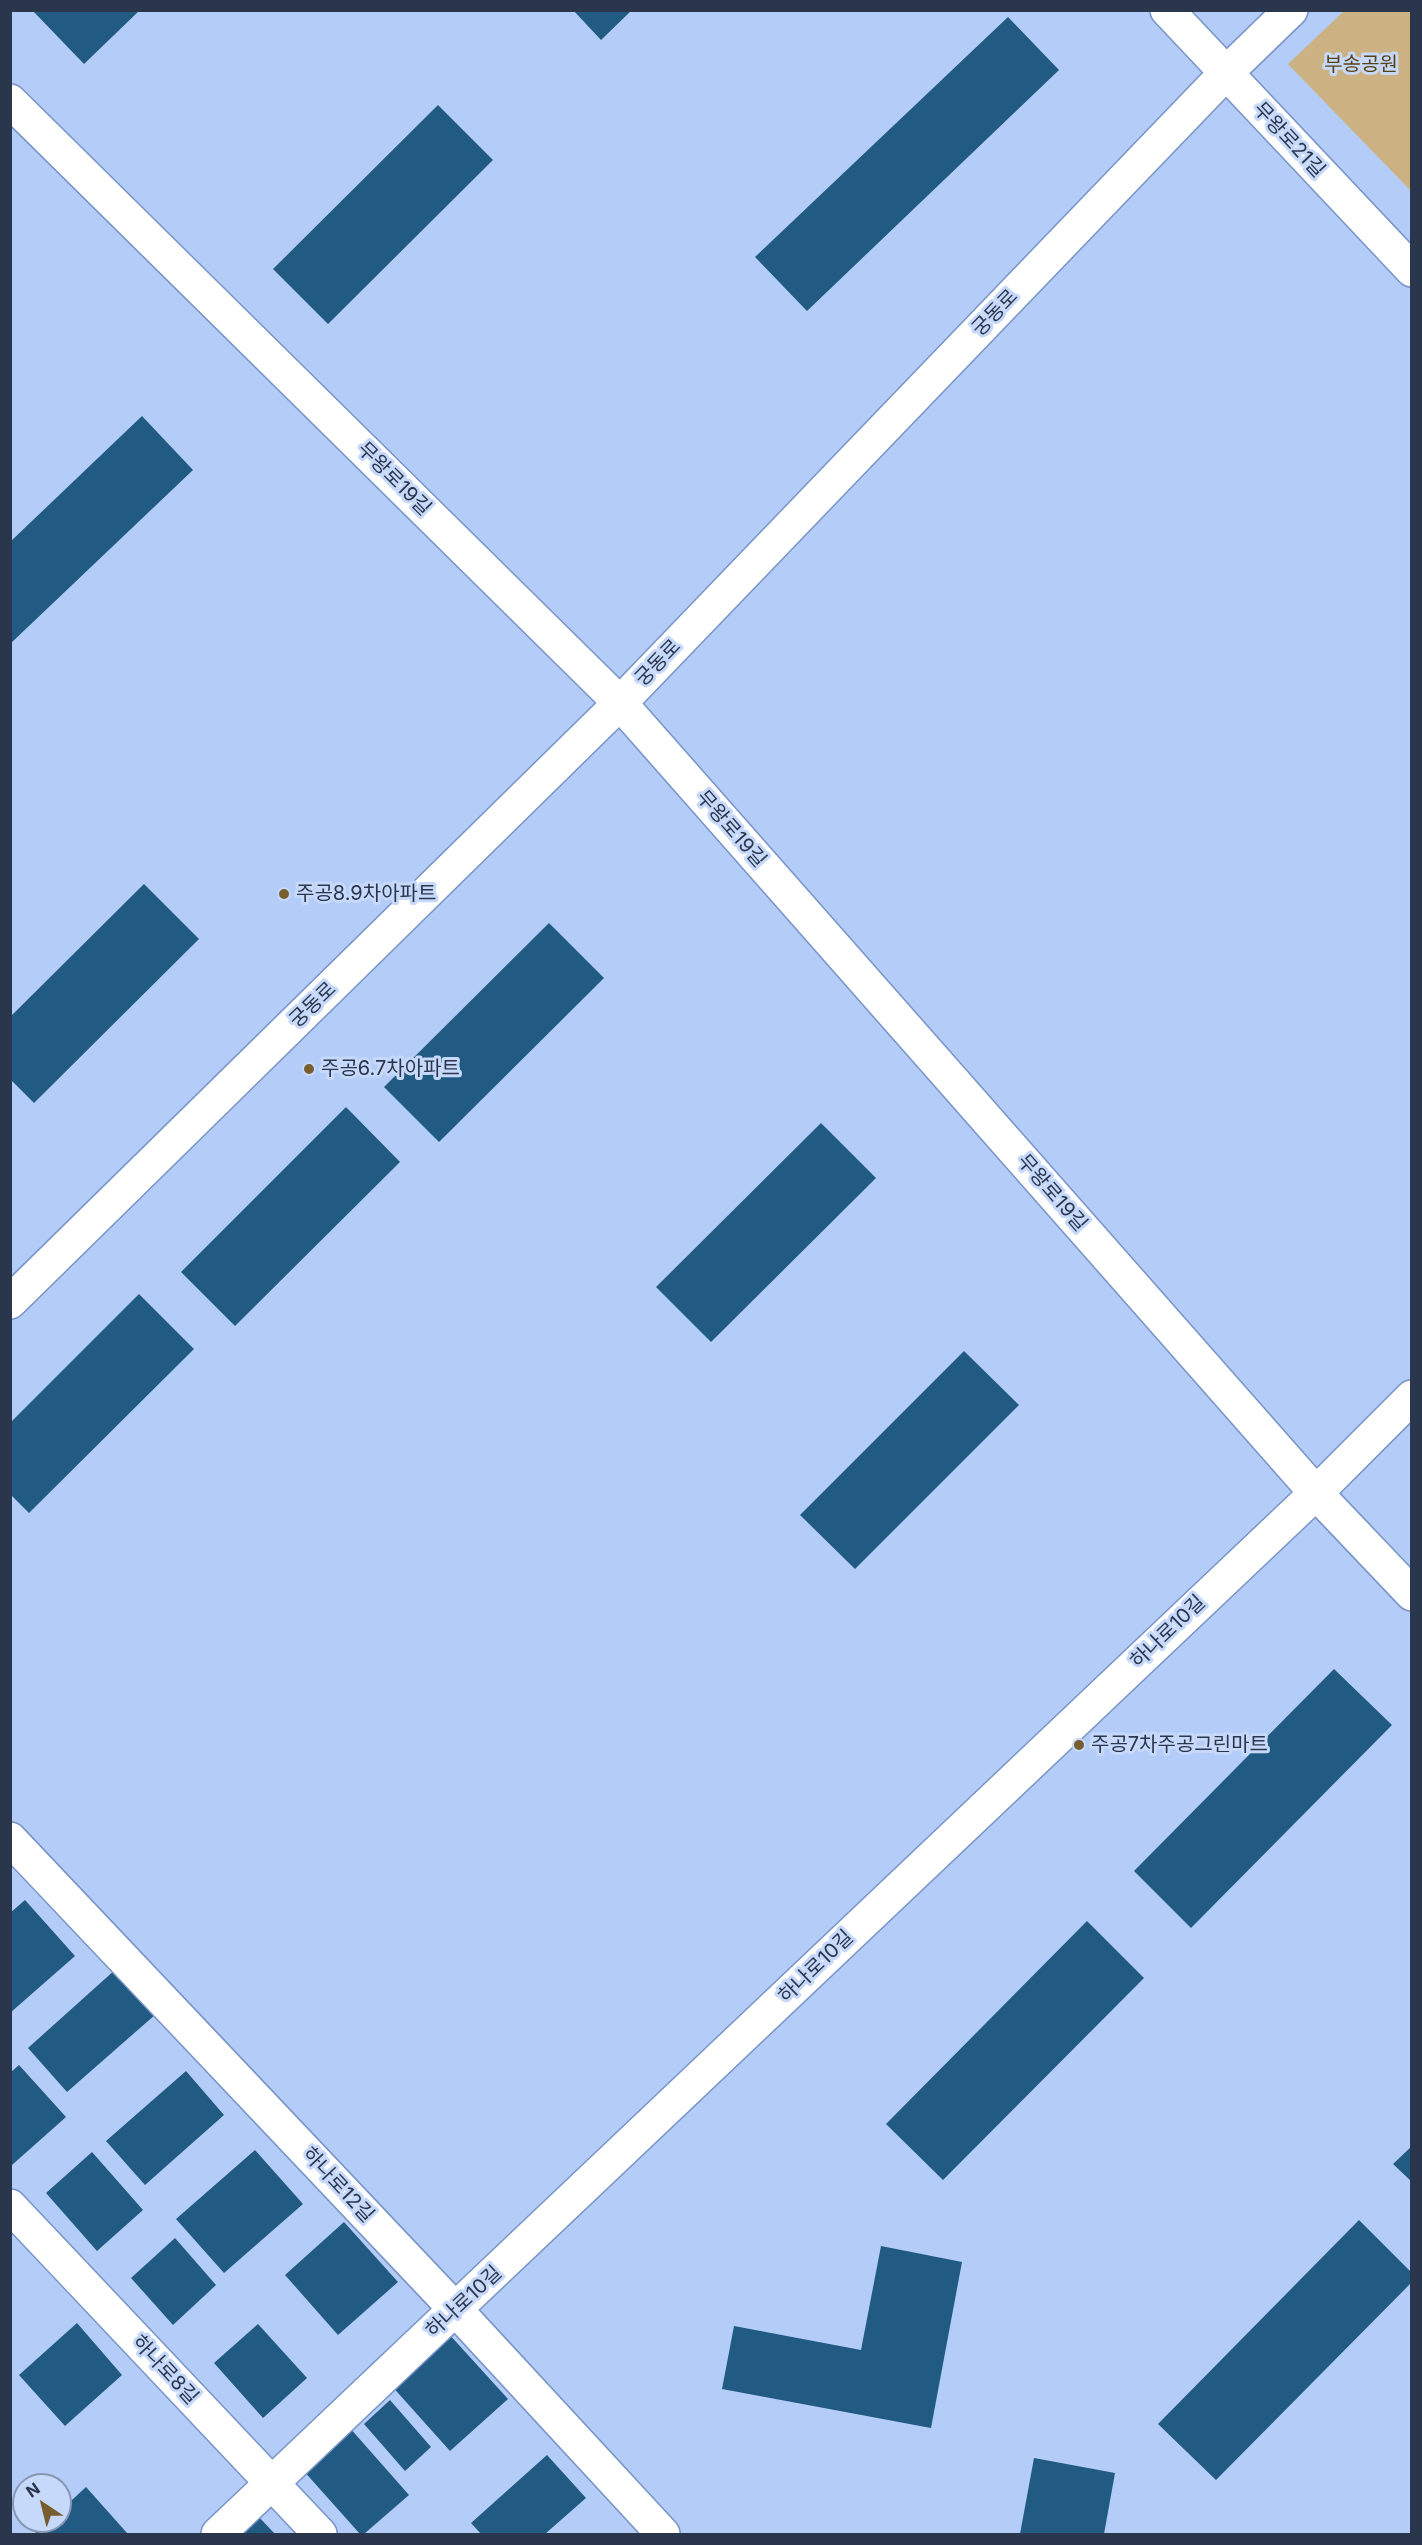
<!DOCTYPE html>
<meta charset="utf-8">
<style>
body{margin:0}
#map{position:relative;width:1422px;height:2545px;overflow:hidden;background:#b4ccf8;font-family:Inter,sans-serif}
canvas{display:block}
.frame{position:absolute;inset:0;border:12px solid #2a364c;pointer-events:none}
.north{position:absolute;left:12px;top:2473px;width:60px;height:60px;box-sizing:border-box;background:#c7d9fa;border:2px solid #8898b4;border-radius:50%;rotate:325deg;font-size:16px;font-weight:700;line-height:24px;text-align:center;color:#2a364c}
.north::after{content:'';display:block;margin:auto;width:21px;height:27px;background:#765e2f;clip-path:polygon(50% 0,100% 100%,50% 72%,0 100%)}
</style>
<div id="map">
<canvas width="1422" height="2545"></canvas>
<div class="frame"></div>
<div class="north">N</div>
</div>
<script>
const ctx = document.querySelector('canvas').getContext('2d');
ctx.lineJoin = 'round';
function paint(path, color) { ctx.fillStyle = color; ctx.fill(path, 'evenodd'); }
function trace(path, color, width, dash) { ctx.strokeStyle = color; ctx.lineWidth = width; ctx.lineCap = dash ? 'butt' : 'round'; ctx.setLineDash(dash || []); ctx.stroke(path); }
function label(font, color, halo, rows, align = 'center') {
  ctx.font = font + ' Inter,"Noto Sans KR",sans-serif'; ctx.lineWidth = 6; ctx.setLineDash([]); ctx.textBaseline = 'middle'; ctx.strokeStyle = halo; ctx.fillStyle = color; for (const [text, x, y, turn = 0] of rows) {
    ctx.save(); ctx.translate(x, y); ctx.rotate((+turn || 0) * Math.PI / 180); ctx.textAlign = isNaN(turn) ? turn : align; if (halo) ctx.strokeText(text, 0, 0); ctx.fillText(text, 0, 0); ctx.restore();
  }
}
paint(new Path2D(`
 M1344,11H1411V191L1288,64Z`), '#ccb282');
paint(new Path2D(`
 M32,10H140L84,64Z
 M573,10H632L601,40Z
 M1008,17L1059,70L807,311L755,257Z
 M438,105L493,160L328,324L273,269Z
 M142,416L193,470L10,644V542Z
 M144,884L199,939L34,1103L10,1079V1017Z
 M549,923L604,978L439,1142L384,1087Z
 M346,1107L400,1162L235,1326L181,1272Z
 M821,1123L876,1178L711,1342L656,1287Z
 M139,1294L194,1349L29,1513L10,1494V1423Z
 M964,1351L1019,1405L855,1569L800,1515Z
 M1334,1669L1392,1725L1191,1928L1134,1871Z
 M25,1900L75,1956L10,2013V1913Z
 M1087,1921L1144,1978L943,2180L886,2124Z
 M116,1969L156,2014L67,2092L28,2048Z
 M19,2065L66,2117L12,2165L10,2073Z
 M186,2071L224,2115L145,2185L106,2141Z
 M1412,2146V2182L1393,2164Z
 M255,2150L303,2204L224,2273L176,2219Z
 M92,2152L143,2210L97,2251L46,2193Z
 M1359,2220L1412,2273V2282L1216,2480L1158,2424Z
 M344,2222L398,2282L338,2335L285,2275Z
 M175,2238L216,2285L173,2325L131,2278Z
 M881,2246L962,2262L931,2428L722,2389L734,2326L861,2350Z
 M77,2323L122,2375L65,2426L19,2375Z
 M258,2324L307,2378L263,2418L214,2363Z
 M448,2333L508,2399L450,2451L390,2384Z
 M390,2400L431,2447L405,2471L364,2424Z
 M349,2427L409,2495L364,2534H360L302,2469Z
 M547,2455L586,2498L545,2534H481L471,2523Z
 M1034,2458L1115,2473L1104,2534H1020Z
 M86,2487L127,2533L34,2534L49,2521H60V2511Z
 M256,2514L275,2534H233Z`), '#215a82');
const street = new Path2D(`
 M1167,10L1412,270
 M10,101L620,703L1316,1493L1412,1594
 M10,1302L620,703L1226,73L1291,10
 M10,1839L456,2310L663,2534
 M10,2206L320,2534
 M218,2534L1316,1493L1412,1397`);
trace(street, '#7793c7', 36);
trace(street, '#fff', 33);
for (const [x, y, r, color] of [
 [284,894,6,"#765e2f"],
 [309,1069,6,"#765e2f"],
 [1079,1745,6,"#765e2f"]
]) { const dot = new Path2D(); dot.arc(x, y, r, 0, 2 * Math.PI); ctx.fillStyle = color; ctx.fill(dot); trace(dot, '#c7d9fa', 2); }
label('20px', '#594211', '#c7d9fa', [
 ["부송공원",1361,65]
]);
label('20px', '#2a364c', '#c7d9fa', [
 ["무왕로21길",1289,140,47],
 ["궁동로",995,313,-46],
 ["무왕로19길",394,479,45],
 ["궁동로",658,663,-46],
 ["무왕로19길",731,829,49],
 ["궁동로",313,1005,-44],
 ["무왕로19길",1052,1193,49],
 ["하나로10길",1168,1632,-44],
 ["하나로10길",816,1967,-44],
 ["하나로12길",338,2185,47],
 ["하나로10길",464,2302,-43],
 ["하나로8길",165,2370,47]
]);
label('20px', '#2a364c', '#c7d9fa', [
 ["주공8.9차아파트",296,894],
 ["주공6.7차아파트",321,1069],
 ["주공7차주공그린마트",1091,1745]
], 'left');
</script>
